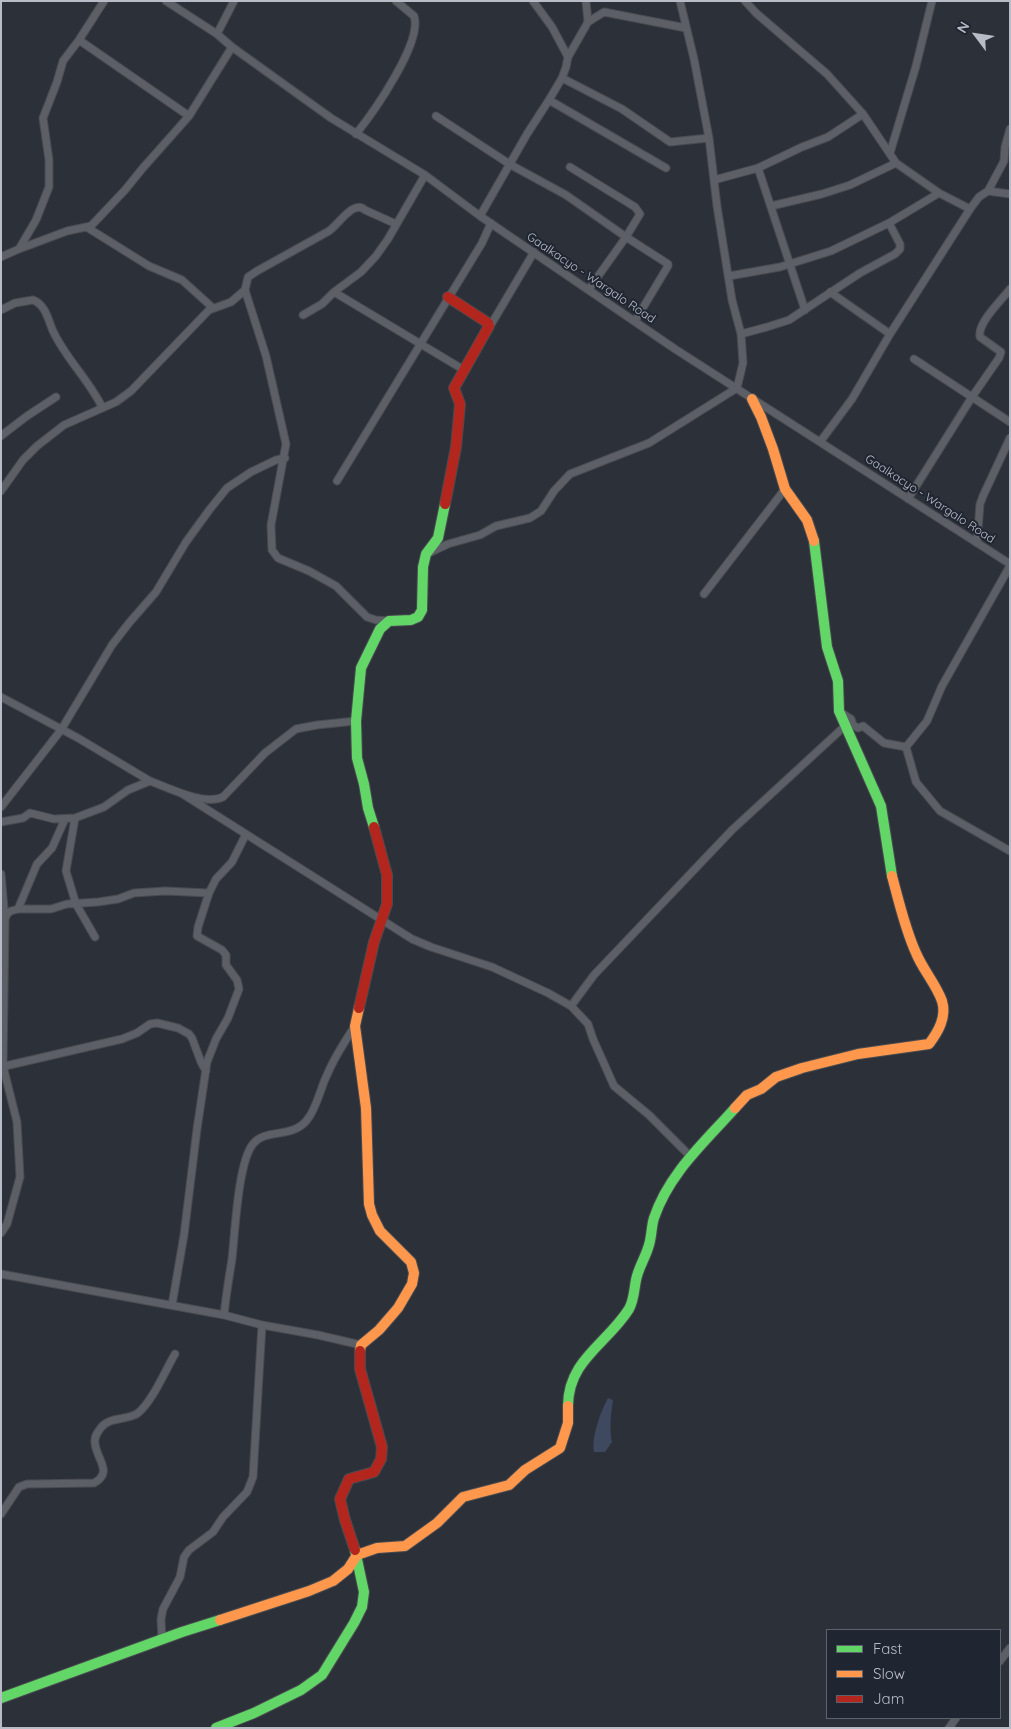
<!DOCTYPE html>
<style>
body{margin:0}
#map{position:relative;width:1011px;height:1729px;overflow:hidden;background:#2c3038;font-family:Quicksand,sans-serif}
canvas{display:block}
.frame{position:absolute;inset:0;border:2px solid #b8bcc7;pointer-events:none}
.legend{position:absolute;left:826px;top:1629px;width:175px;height:90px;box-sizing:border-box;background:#202631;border:1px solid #5d626d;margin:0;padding:6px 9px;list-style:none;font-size:15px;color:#b8bcc7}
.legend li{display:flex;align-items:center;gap:10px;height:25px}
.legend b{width:25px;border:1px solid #5d626d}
.north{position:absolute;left:951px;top:10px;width:50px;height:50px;-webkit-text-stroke:4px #202631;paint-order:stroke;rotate:301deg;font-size:14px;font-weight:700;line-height:20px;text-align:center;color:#b8bcc7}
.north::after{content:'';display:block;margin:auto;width:18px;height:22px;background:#b8bcc7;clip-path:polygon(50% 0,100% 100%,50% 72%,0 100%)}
</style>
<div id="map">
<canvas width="1011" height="1729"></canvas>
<div class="frame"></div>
<ul class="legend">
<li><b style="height:6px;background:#63d668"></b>Fast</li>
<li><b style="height:6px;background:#ff974d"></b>Slow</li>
<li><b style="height:6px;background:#b3261e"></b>Jam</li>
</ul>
<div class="north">N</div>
</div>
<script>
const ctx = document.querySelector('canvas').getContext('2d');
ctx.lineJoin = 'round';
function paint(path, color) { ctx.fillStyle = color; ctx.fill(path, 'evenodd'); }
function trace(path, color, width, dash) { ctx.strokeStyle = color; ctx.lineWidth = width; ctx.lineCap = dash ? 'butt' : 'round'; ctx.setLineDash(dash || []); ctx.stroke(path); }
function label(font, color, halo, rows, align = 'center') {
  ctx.font = font + ' Quicksand,sans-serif'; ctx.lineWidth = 4; ctx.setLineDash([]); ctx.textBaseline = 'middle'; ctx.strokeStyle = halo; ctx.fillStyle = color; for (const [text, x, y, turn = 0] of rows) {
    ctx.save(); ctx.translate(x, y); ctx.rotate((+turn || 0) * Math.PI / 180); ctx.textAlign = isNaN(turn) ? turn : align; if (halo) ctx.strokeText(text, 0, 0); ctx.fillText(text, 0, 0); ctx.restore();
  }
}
paint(new Path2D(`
 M608,1398L613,1400C611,1415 609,1427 612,1442L605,1452H594C591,1437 601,1411 608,1398Z`), '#3e495f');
const street = new Path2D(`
 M166,1L217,34L232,47L331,118L425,175L480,216L675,349L1010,564
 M586,1L588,22
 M745,1L756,13L827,74L863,114L896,163L939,193L970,209L890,334L852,399L820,442
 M217,34L234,1
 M79,40L189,116
 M568,57L588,22L604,12L686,28
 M562,78L622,109L670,142L709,138
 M549,100L666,168
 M436,116L511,165L566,195L626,237L668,264V266L635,321
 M356,134C373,113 423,42 414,16L396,1
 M890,153L916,66L932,1
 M570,167L635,207L640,214L626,237L589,289
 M758,168L805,310
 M714,180L758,168L802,147L828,137L863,114
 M988,191L1010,194
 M771,206L822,194L850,185L896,163
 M970,209L979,197L988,191L1004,161L1005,147L1010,129
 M480,216L527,134L549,100L562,78L566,67L568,57L552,27L533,1
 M88,228L149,266L182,280L213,308
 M19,249L36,220L49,187V160L43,118L57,82L63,61L79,40L104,1
 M1,257L19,249L67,231L91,226L125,190L142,169L189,116L232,47
 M729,276L780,267L831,251L889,223L939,193
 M245,290L266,356L286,444L271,525L272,550L278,558L309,571L336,586L367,617L376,620L389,621
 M334,292L464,370
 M830,292L890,334
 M1,310L15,303L33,300C46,305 48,320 53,331C66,359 89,380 102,407
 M303,315L322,304L334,292L361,272L376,256L388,239L425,175
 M489,328L534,252
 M741,334L767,327L789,320L860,273L895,254L900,249V244L889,223
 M914,359L1010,422
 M1,436L27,416L56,397
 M337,481L482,243L491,223
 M1,491L23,460L37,446L64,425L116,402L131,391L209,310L231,302L245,290L248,277L257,271L329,231C339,224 354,199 365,210L396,224
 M908,499L972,397L999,358L1001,352L980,337C977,323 1001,301 1010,289
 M977,543L980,504L983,496L1010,438
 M429,553L448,544L480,535L496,526L530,518L541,511L554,491L570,474L649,443L737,388L743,363L741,334L732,300L717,206L709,138L694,59L680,1
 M704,594L785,489
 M1,697L78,738L150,781
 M840,712L851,719L853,725L858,728L863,726L884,743L906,747L916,782L940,811L1010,851
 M906,747L927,721L942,686L1010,566
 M181,793L412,939L431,947L492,967L548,993L571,1006L588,1024L593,1039L614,1086L649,1115L690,1156
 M1,807L61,730L112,645L129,623L156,592L186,542L210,509L227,488L251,472L276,460L285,458
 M75,818L66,871L76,904L95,937
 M1,822L23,818L30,813L54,819L75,818L104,807L128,790L150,781C169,788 204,806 223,797L265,753L296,729L317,725L356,721
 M1,874L5,920L3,1066L17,1122L20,1177L7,1224L1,1233
 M18,909L37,864L52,848L65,819
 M5,919L7,914L11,911L18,909H51L67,904L98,902L118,899L134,893L165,891L209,893
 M571,1006L594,975L732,830L846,725
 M1,1067L122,1039L137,1033L150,1024L157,1023L178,1028L189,1034L192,1038L201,1062L206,1071
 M1,1274L224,1315L262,1325L318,1335L361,1345
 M172,1305L184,1235L197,1129L207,1062L216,1039L228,1018L239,989L237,980L226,965V955L222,950L197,936L198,927L209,893L216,879L232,862L246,834
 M224,1315C226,1296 229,1277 232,1259C235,1233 238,1162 253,1144C265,1128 292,1139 307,1120C317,1108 320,1089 327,1075C334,1058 345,1041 355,1026
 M1,1514L19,1487L27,1484L94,1483C114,1472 96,1459 95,1443C94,1437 97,1433 100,1429C108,1416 127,1421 138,1413C152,1402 165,1371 175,1354
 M162,1640L161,1619L163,1609L180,1577L184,1557L189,1550L213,1532L223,1517L247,1492L253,1477L262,1325
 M1000,1661L1010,1648
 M949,1728L956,1718`);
const fast = new Path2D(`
 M814,541L827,647L838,681L839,711L881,806L892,876
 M374,827L368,808L364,784L357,758L356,721L361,668L380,629L389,621L411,620L418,617L422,610L423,567L426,554L438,538L445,504
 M568,1406C568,1360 607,1344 629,1309C634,1300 634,1290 636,1280C638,1269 645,1258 648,1248C652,1238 651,1227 654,1218C669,1173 705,1142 735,1108
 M1,1698L182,1632L220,1620
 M216,1728L254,1713L301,1690L322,1675L354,1623L362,1607L364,1592L355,1550`);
const slow = new Path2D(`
 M752,399L761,417L773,449L785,489L807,520L814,541
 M359,1008L355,1026L366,1108L369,1204L372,1215L380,1231L411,1262L414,1273L412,1284L398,1308L379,1330L361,1345L360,1351
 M735,1108L747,1095L761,1089L776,1077L802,1068L858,1054L929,1044C938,1032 947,1017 942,1001C936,984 923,970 916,953C905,929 899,902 892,876
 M220,1620L309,1591L333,1581L348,1569L357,1555L377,1548L405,1546L437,1523L463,1497L509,1485L525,1470L560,1448L568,1423V1406`);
const jam = new Path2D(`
 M445,504L456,447L460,404L454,388L489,326L488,323L448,297
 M359,1008L374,942L387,904V875L374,827
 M355,1550L345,1520L340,1499L349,1479L374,1472L381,1459L382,1447L360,1369V1351`);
trace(street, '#484b50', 9);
trace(fast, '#484b50', 12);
trace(slow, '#484b50', 12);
trace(jam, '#484b50', 12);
trace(street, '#5c5f66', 7);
trace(fast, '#63d668', 10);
trace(slow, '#ff974d', 10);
trace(jam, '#b3261e', 10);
label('12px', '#b8bcc7', '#202631', [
 ["Gaalkacyo - Wargalo Road",591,278,34],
 ["Gaalkacyo - Wargalo Road",930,499,33]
]);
</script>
